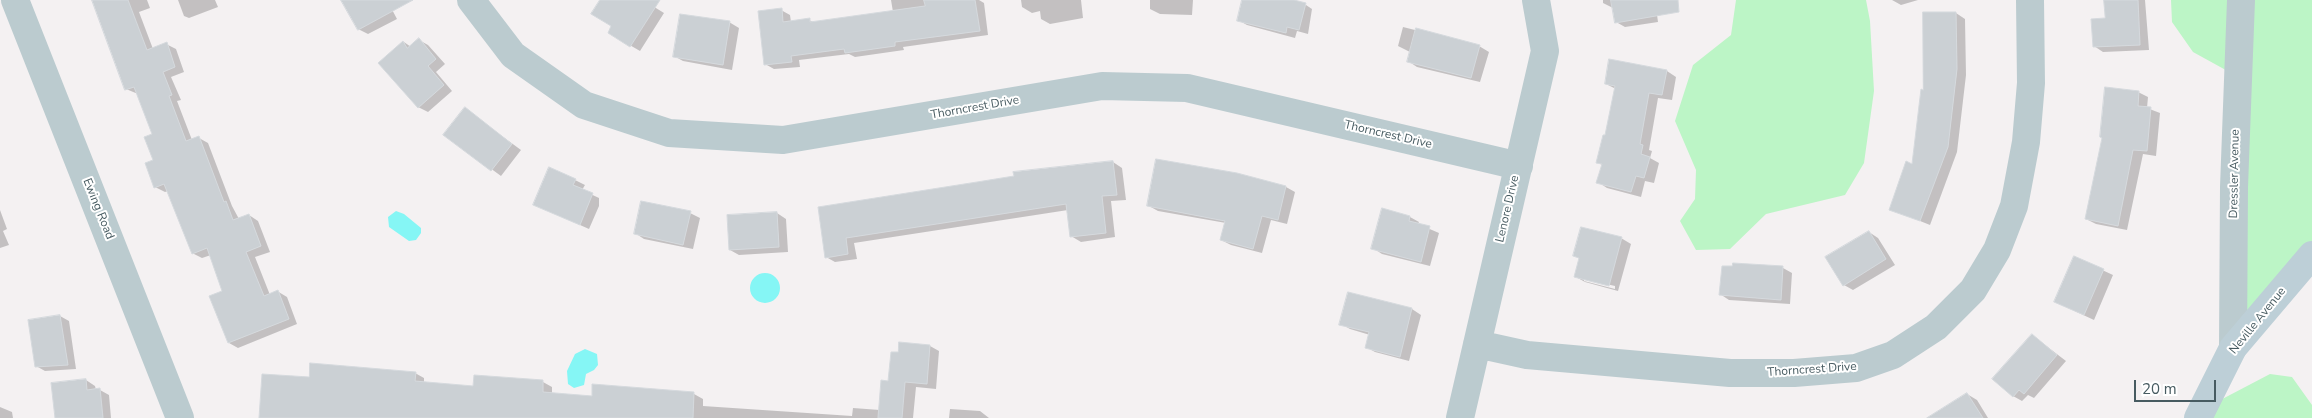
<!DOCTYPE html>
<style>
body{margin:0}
#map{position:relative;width:2312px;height:418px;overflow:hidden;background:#f4f1f2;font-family:"Nunito Sans",sans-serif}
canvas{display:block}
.scale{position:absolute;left:2134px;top:380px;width:82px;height:22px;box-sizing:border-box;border:2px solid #475b61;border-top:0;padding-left:6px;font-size:15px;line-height:18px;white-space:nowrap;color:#475b61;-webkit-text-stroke:4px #fff;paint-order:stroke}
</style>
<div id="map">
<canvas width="2312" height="418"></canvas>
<div class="scale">20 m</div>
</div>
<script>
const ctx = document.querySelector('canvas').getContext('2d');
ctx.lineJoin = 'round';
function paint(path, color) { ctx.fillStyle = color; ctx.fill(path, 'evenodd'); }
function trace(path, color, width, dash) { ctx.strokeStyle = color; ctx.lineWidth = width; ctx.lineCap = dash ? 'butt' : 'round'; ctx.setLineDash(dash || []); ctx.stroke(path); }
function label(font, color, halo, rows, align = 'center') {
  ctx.font = font + ' "Nunito Sans",sans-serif'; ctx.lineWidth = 4; ctx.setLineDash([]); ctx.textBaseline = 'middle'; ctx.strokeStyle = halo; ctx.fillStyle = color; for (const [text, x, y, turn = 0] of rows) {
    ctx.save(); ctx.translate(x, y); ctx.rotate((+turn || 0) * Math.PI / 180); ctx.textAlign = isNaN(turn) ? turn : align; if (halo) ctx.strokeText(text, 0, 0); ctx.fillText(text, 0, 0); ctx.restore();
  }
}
paint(new Path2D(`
 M1736,0H1866L1870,21L1874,91L1864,163L1845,195L1766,214L1730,249L1696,250L1680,221L1695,199L1696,170L1675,121L1693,65L1731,35Z
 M2171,0H2237L2233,74L2193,52L2172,22Z
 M2246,0H2312V247L2240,329Z
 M2270,374L2292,377L2312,405V418H2201L2207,407Z`), '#bcf5c6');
paint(new Path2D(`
 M396,211L404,214L421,228V233L416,240L409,241L389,227L388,217Z
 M750 288a15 15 0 1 1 30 0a15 15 0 1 1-30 0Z
 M585,349L597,354L598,365L594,370L586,374L584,385L574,388L568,384L567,371L575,354Z`), '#85f6f5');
paint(new Path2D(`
 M93,0H147L150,8L139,12L153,49L166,44L176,49L184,72L171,77L181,100L177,101L192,140L199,138L208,143L232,206L239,219L249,215L258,221L270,252L255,257L270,295L277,291L287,297L297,324L238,348L229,343L224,291L211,255L202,258L192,253L168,191L165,192L155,187L153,135L138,94L126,89Z
 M178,0H215L218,7L189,18L184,16Z
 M343,0H387L397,19L368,34L358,29Z
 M602,0H643L664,13L640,51L609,33L612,26Z
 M891,0H979L984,3L988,35L903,47L904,50L855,57L849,54L799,60L800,67L774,69L765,64L781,10L790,15L791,22L809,20L815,23L893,12Z
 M1021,0H1081L1083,18L1050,24L1041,19L1040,11L1032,13L1022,7Z
 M1150,0H1193L1192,15L1160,14L1150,9Z
 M1243,0H1289L1303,3L1312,9L1308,34L1297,31L1295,38L1247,25L1238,20Z
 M1603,0H1655L1658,22L1625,27L1616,22L1613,8L1603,3Z
 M1892,0H1918L1901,5Z
 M2104,0H2145L2149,50L2103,52L2094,46L2106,20Z
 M1956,13L1965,19L1966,75L1957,152L1930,225L1890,209L1913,165L1925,91Z
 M729,22L739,28L732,70L683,61L674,56Z
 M1403,27L1479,46L1489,52L1480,82L1417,67L1408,61L1410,52L1398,46Z
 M419,40L428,45L445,64L436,72L452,91L428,112L418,107L404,42L411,47Z
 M1610,60L1667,71L1676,77L1672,100L1658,98L1649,150L1652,151L1650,158L1659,163L1654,183L1645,181L1641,197L1607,188L1598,182L1602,165L1597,162L1606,137L1616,89L1606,84Z
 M2138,92L2148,97L2147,108L2160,113L2156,156L2143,154L2127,230L2096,224L2086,219Z
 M465,109L521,150L501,176L445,135Z
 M1113,162L1122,168L1126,200L1111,201L1115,237L1081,242L1071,236L1068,210L854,243L857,259L835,262L826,257L819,208Z
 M575,180L585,185L582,190L599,198V206L589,229L544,209Z
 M1286,187L1295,192L1287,224L1271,220L1262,253L1231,245L1221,240L1226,223L1158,211L1149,206Z
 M0,210L7,229L3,231L9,245L0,248Z
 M690,213L700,218L693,249L644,239L635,233Z
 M777,213L786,219L788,252L739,255L730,250Z
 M1410,217L1419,222L1418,224L1439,233L1430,266L1382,254L1373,248Z
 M1869,232L1878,238L1895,265L1853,290L1844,285Z
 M1621,238L1631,244L1618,291L1585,282L1576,277L1580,259L1575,256ZM1584,279L1615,286V289L1584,281Z
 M2074,257L2113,275L2094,320L2055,302Z
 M1734,264L1783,268L1792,273L1790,304L1729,300L1720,294Z
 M1412,309L1421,315L1409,361L1375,352L1366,347L1370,335L1350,329L1341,324Z
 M60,316L69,321L76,369L45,371L36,366Z
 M2032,335L2066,361L2034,398L2028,395L2022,401L2013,396Z
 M930,346L939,351L936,389L916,387L913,418H260L311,378L415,373L424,378V383L474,387L475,377L543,382L552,387V394L593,397L643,389L694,394L703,399V406L852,416L853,408L880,410L899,354Z
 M86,380L95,386L96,390H100L109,395L111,418H56Z
 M1967,394L1977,400L1988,418H1929Z
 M0,407L12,412L13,418H0Z
 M950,409L980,411L989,418H949Z`), '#0003');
const building = new Path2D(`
 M92,0H128L147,50L167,42L175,67L163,72L172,95L169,96L186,141L199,136L224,202L226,201L233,220L249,214L261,246L246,252L264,296L278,290L289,319L228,343L209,296L222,291L207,248L192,254L164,184L154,188L145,163L153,160L144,137L152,134L134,87L125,90Z
 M341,0H413L358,30Z
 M600,0H660L630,47L608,33L611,26L591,14Z
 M924,0H975L980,31L895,42V46L845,53L844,49L791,56L792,62L764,65L758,11L782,8L783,22L810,18V22L925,6Z
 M1242,0H1294L1306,3L1299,30L1287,27L1286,33L1237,21Z
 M1611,0H1678L1679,12L1615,23Z
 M2104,0H2138L2140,45L2093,47L2091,19L2105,18Z
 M1923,12H1956L1957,69L1948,147L1920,221L1889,210L1906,161L1912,164L1921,89L1923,90Z
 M680,14L730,21L723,65L673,57Z
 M1416,28L1480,45L1471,78L1407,62Z
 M419,38L436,59L428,66L444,85L418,108L378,63L403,41L407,48Z
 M1609,59L1667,70L1662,95L1649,93L1640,144L1643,145L1641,154L1650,157L1644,178L1636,176L1631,192L1596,183L1602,164L1596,163L1603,135H1605L1615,86L1605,84Z
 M2105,87L2139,91L2138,106L2151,107L2147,151L2133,150L2118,226L2085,219L2102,138L2100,137Z
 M465,107L512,144L491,171L443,135Z
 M1156,159L1237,173L1286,186L1278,220L1262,216L1253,249L1220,240L1225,221L1147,206Z
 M1113,161L1117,195L1102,196L1106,233L1070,237L1066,204L846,238L848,254L825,258L818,207L977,182L1014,176L1013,172Z
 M549,167L576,179L573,185L593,193L580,225L533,205Z
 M641,201L691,211L683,245L634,234Z
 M1382,208L1410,216L1409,221L1430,226L1421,262L1371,249Z
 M777,212L779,247L729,250L727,215Z
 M1581,227L1622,237L1609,286L1574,277L1579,258L1573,256Z
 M1869,231L1886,259L1843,286L1825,257Z
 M2074,256L2104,269L2084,315L2054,302Z
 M1733,263L1783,266L1781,300L1719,295L1722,266H1732Z
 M1348,292L1412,308L1400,357L1365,348L1369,332L1339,325Z
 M60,315L68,365L35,367L28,320Z
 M2032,334L2057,355L2024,394L2019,390L2013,397L1992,379Z
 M899,342L930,345L927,384L905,382L902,418H878L881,380L888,381L891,352H898Z
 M310,363L416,372L415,381L473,386L474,375L543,380V392L592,396V384L694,392L693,418H259L262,374L309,377Z
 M86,379L87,390L100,388L103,418H55L51,383Z
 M1967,393L1983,418H1927Z`);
paint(building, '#cbd0d4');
trace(building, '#d5d9dd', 1);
trace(new Path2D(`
 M15,0L180,418
 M471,0L513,55L584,105L669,133L783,140L1102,86L1187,88L1519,166
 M1477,344L1527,355L1730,373H1794L1856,368L1893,355L1936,327L1973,290L1997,250L2014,206L2026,142L2031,83L2030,0
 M2233,348L2234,187L2241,0
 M1460,418L1545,51L1536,0`), '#bbcbcf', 28);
trace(new Path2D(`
 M2198,418L2233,348L2312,255`), '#bdcfd7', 28);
label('12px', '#475b61', '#fff', [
 ["Thorncrest Drive",975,108,-10],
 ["Thorncrest Drive",1388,135,13],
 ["Dressler Avenue",2235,174,-89],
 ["Ewing Road",98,209,68],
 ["Lenore Drive",1508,209,-77],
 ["Neville Avenue",2258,321,-51],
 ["Thorncrest Drive",1812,370,-4]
]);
</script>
